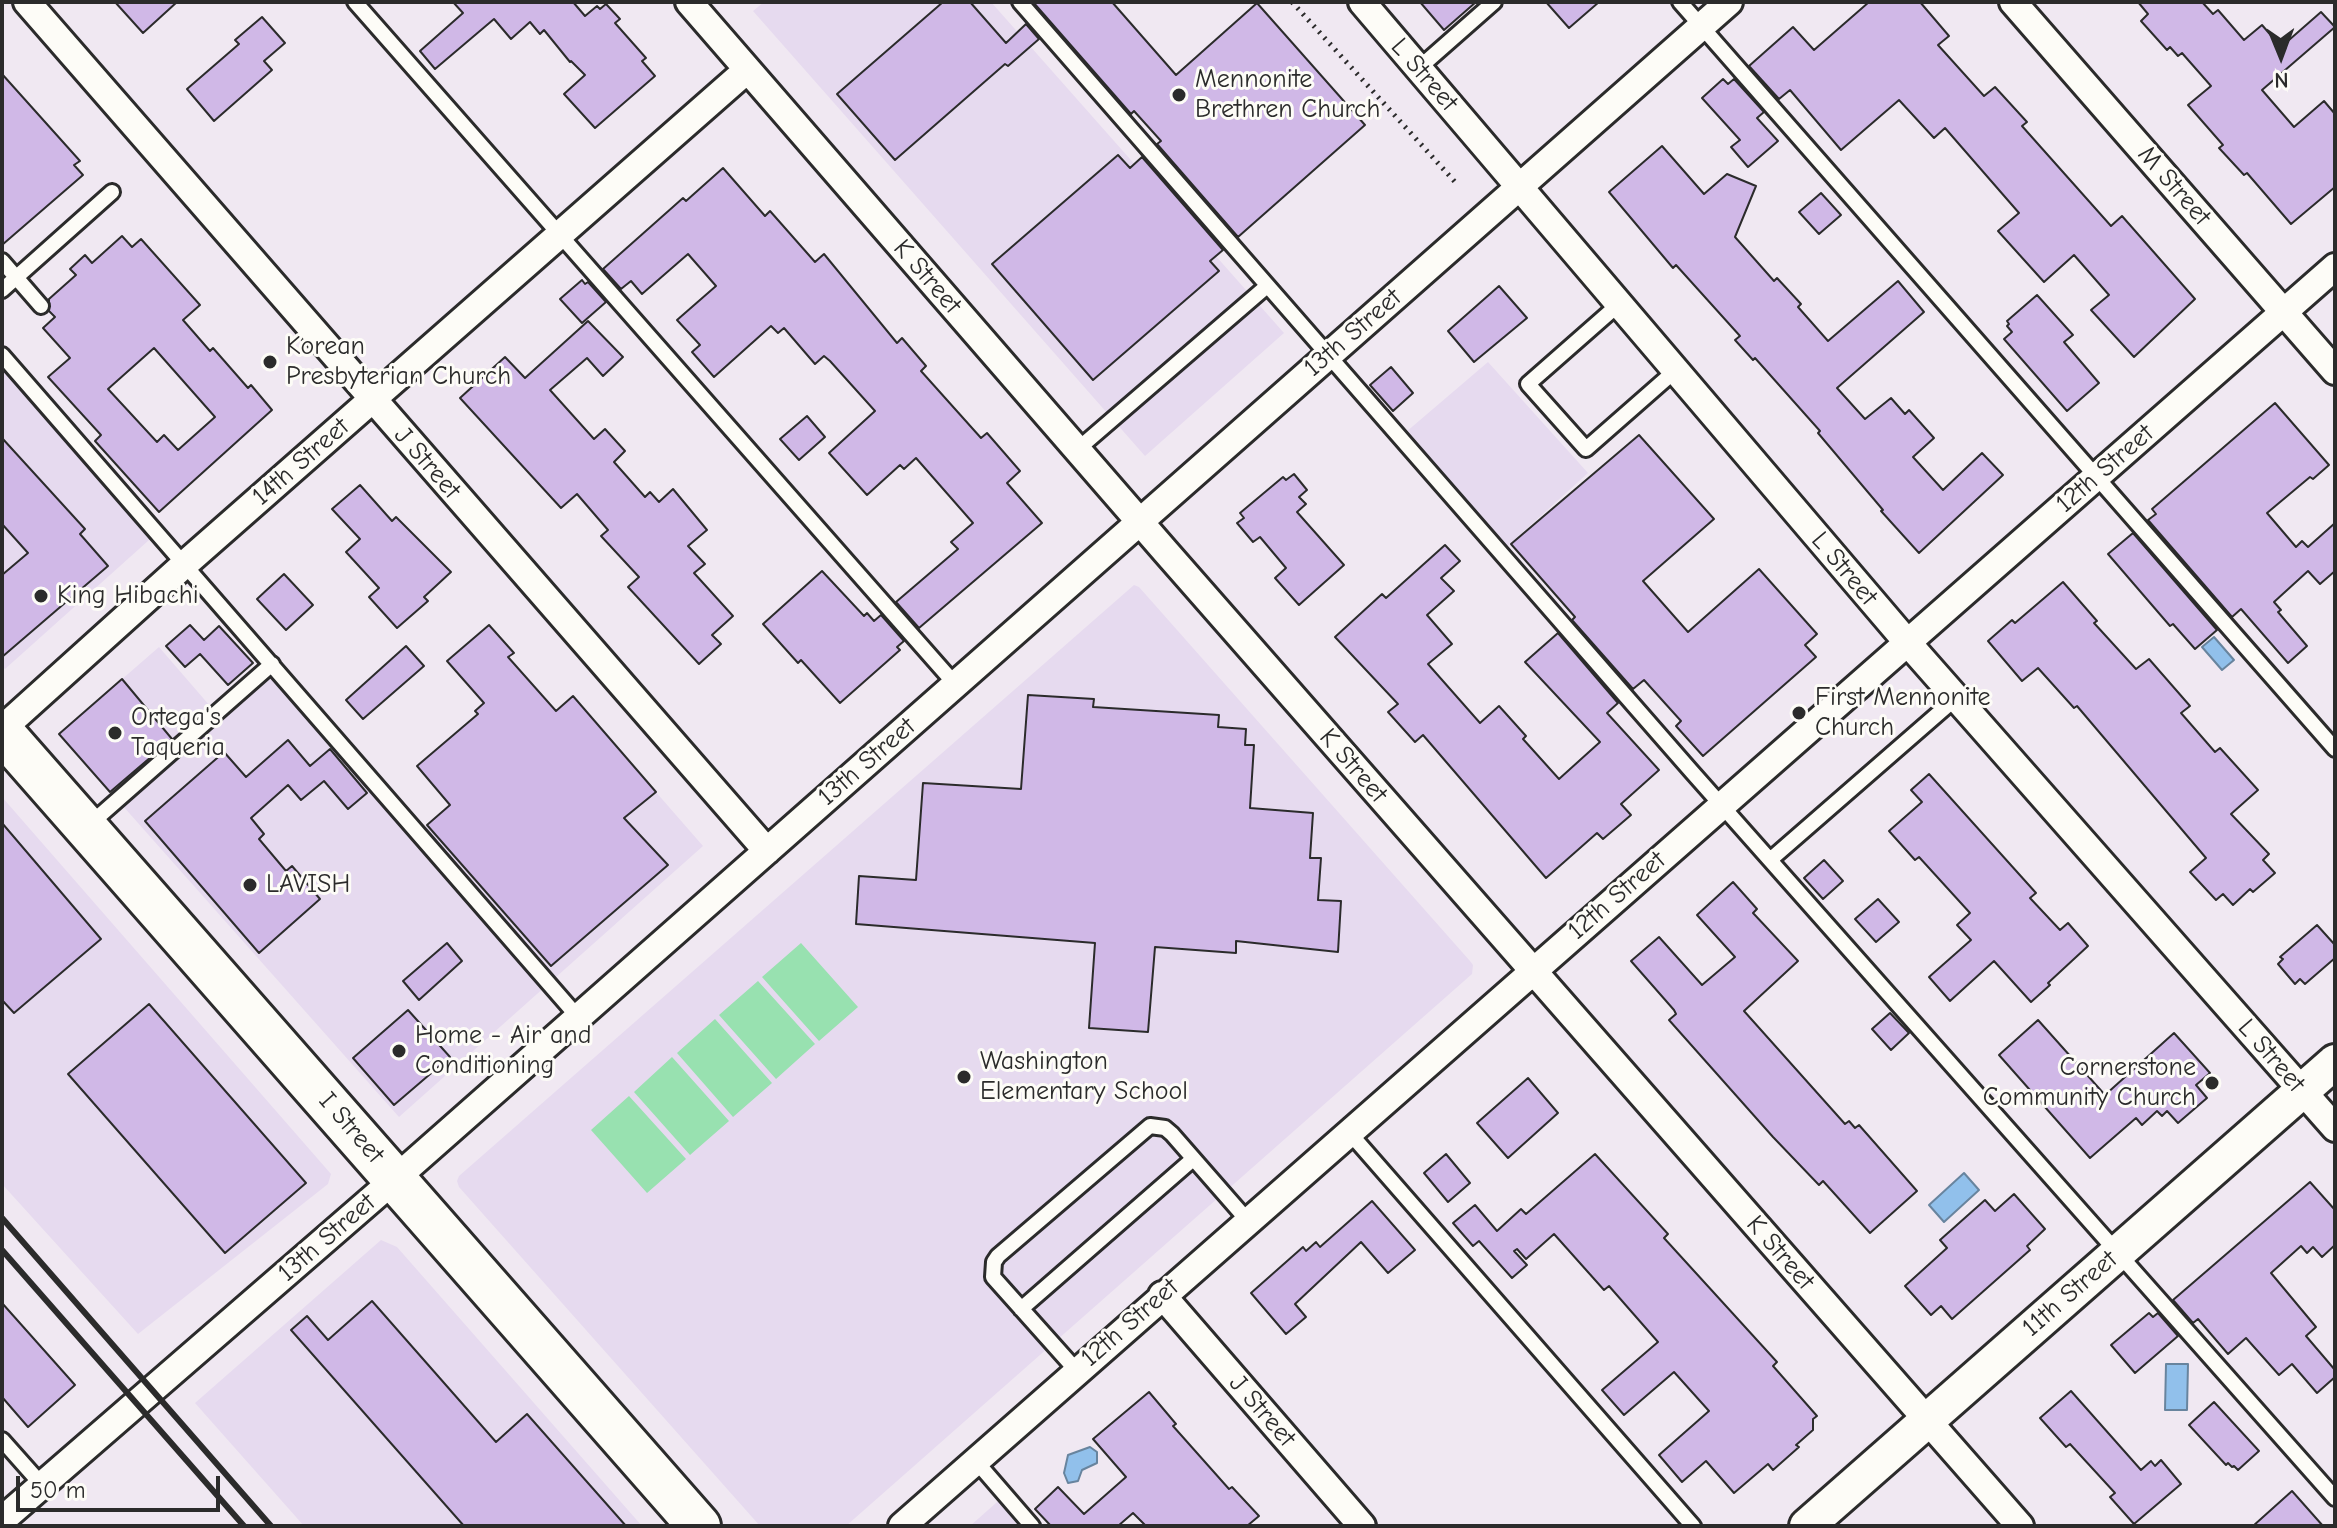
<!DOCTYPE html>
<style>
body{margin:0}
#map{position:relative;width:2337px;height:1528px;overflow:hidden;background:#f0e8f2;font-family:"Comic Neue",sans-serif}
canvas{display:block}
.frame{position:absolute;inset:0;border:4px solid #2b2b2b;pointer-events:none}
.north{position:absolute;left:2241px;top:16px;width:80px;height:80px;-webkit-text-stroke:6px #fdfcf7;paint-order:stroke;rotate:179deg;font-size:22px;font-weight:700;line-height:32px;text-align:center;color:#2b2b2b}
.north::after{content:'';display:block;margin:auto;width:28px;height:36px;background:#2b2b2b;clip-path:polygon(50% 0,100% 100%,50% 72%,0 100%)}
.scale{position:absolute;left:16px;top:1476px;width:204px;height:36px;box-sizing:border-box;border:4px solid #2b2b2b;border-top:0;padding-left:10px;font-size:24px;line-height:28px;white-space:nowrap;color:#2b2b2b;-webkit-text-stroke:6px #fdfcf7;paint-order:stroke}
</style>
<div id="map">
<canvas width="2337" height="1528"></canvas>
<div class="frame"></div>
<div class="north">N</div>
<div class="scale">50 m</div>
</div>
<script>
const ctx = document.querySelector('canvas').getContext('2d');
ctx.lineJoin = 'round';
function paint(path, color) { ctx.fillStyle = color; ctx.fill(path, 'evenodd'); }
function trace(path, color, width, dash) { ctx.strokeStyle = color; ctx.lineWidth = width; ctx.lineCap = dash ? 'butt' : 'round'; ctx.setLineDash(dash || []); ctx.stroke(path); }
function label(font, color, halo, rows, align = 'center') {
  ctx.font = font + ' "Comic Neue",sans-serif'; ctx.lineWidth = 6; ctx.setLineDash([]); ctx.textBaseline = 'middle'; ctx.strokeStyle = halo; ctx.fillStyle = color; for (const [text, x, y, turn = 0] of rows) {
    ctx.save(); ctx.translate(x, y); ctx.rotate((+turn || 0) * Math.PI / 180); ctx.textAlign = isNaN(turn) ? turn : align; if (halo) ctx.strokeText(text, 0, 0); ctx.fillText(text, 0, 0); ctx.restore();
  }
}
paint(new Path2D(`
 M764,2H991L1284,333L1145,456L753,11Z
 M2,355L158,532L5,669L2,666Z
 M1488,362L1588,473L1501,552L1399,438Z
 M1134,585L1139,587L1470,961L1473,965L1472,974L846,1526H760L459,1187L457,1181L459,1176Z
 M159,647L210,706L267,658L419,833L573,697L703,846L399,1117L59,734Z
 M2,797L331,1174L328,1184L138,1334L2,1184Z
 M381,1240L397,1247L642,1526H304L195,1403Z
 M1005,1495L1032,1526H970Z`), '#e6daef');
paint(new Path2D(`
 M801,943L858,1007L819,1041L762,977Z
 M758,981L815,1044L776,1079L719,1015Z
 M715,1019L772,1083L733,1117L677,1053Z
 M672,1057L729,1121L690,1155L634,1092Z
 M629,1096L686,1159L647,1193L591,1130Z`), '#98e1b0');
const water = new Path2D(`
 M2214,637L2234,660L2222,670L2202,647Z
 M1964,1173L1979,1190L1944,1222L1929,1205Z
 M2166,1364H2188L2187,1410H2165Z
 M1090,1447L1097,1452V1463L1082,1470L1078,1481L1068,1483L1064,1473L1068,1455Z`);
paint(water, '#91c0eb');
trace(water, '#68849e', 2);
const building = new Path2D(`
 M115,2H177L143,33Z
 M453,2H573L585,16L597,6L600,9L606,4L620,19L615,23L646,58L642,61L655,76L595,128L564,94L585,75L571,61L570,62L544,30L540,34L530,22L511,39L494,19L435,69L420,51L463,13Z
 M943,2H970L1006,43L1026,24L1039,39L1008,66L1005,64L895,160L837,94Z
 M1033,2H1112L1176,75L1257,3L1365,125L1238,237L1157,144L1161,141L1134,111L1131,114Z
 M1420,2H1476L1444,30Z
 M1546,2H1599L1569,28Z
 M1869,2H1920L1949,36L1938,45L1984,96L1995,87L2027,122L2022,126L2111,226L2122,216L2195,299L2134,357L2091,310L2109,295L2074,255L2044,282L1998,231L2019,213L1945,128L1934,138L1899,100L1841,150L1790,90L1779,99L1749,66L1793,27L1814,50Z
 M2138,2H2202L2213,14L2218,10L2244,40L2262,25L2281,47L2321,12L2335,27L2262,90L2294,127L2324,101L2335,114V187L2291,224L2247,173L2244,175L2219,148L2223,145L2188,105L2211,86L2182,53L2178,56L2170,47L2167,50L2141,21L2148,14Z
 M262,17L285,43L264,61L272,70L214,121L187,89L239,44L235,40Z
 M2,74L80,161L74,165L83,175L2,245Z
 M1723,79L1728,84L1734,79L1764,112L1757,118L1778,141L1748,167L1731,147L1740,140L1702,98Z
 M1662,146L1704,194L1727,174L1756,186L1735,237L1774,281L1777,278L1801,304L1798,307L1828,341L1898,281L1924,312L1837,388L1865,419L1891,398L1905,414L1909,410L1934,438L1913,457L1943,490L1982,453L2003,475L1919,553L1881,511L1883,510L1818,433L1820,431L1755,358L1753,360L1735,340L1740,336L1676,265L1673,268L1609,192Z
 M1118,155L1130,168L1142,157L1223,250L1210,261L1219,271L1093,380L992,264Z
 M723,168L765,216L770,211L815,262L824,254L897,343L902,338L926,366L921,371L981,438L987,433L1020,471L1007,483L1042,523L919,628L896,602L958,549L951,542L973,523L916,458L904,469L900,465L867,495L829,453L875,411L830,361L824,356L815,364L784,328L778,333L771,326L714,377L692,352L700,345L677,320L716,286L688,254L642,294L631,281L621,289L603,269L683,198L686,201Z
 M1821,193L1841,215L1819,234L1799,212Z
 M122,236L132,247L141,239L200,305L183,320L210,351L213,348L248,388L251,385L272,410L159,512L95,441L101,435L48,377L70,358L43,328L55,317L49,311V299L76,275L70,269L85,255L92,263ZM154,348L215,417L178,450L164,435L157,442L108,389Z
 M582,280L585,284L588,282L606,302L582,323L560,299Z
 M1499,286L1527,318L1474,362L1448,331Z
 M2037,295L2073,335L2064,342L2099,383L2067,411L2004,339L2012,332L2007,326L2009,324L2007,321Z
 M588,321L623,357L603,376L587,358L550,390L594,439L605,429L625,451L614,462L645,497L650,492L659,502L673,489L707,530L688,546L705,564L694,573L733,616L712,635L721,644L699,664L628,587L639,577L601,536L608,530L577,494L561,508L460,398L505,357L525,378Z
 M1391,367L1413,393L1393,411L1370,385Z
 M2275,403L2329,465L2313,479L2310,477L2267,513L2296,547L2302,541L2308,547L2335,523V571L2320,584L2308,571L2274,602L2281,610L2278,612L2307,646L2288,663L2241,609L2232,617L2148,520L2156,514L2152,509Z
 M807,416L825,437L799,460L780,439Z
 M1639,435L1714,519L1643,581L1688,632L1759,569L1817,634L1805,645L1816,657L1703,756L1676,726L1681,721L1644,680L1633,689L1572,620L1575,617L1511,544Z
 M2,438L85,529L80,534L108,566L2,657V575L28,553L2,524Z
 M1294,474L1307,490L1299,497L1306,504L1297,512L1344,565L1299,605L1275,578L1286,568L1260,537L1253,542L1237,523L1244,518L1240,513L1283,477L1286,480Z
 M360,485L392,521L396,517L451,572L424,597L428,601L397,628L369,597L379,588L346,552L360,539L332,509Z
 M2133,533L2217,630L2195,649L2173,624L2170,626L2108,554Z
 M1445,545L1460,561L1441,578L1454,591L1427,615L1452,644L1428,664L1480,723L1499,706L1526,736L1523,739L1559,779L1600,742L1525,662L1558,633L1618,703L1607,713L1659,770L1621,804L1631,815L1603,839L1597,833L1546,878L1423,735L1415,742L1388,712L1398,704L1335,637L1382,594L1386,598Z
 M822,571L864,616L867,613L874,621L881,615L904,641L897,647L900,650L840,703L801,660L798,663L763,624Z
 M284,574L313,605L286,630L257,599Z
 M2063,582L2097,621L2094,623L2136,669L2149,659L2190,706L2181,713L2215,752L2220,748L2258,790L2231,814L2269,854L2263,860L2275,873L2253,892L2250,889L2233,905L2223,894L2216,900L2190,872L2206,858L2077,706L2074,708L2038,668L2022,681L1988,641L2012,620L2015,623Z
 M190,625L204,640L219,626L253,663L228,685L200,654L185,667L166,646Z
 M489,625L514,653L508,657L556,711L573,696L656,792L624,818L668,865L551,966L427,825L450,805L417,766L478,714L475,711L484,703L447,661Z
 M406,646L424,666L363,719L346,700Z
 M122,679L172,739L110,792L59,734Z
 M1028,695L1094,699L1093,707L1219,715L1218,727L1246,729L1245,745H1254L1250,808L1313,813L1310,858H1321L1318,900L1341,901L1338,952L1236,941V953L1155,947L1148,1032L1089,1028L1095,943L856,924L859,876L916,880L923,783L1021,789Z
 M288,740L310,766L330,749L367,793L348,809L324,781L301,800L288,785L251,818L264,834L259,839L286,871L292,866L320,899L259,953L145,821L224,752L246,777Z
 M1929,774L2036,893L2030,898L2060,930L2068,923L2088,946L2048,983L2050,985L2031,1002L1994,961L1950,1001L1929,977L1971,940L1957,925L1970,913L1919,857L1915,860L1889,831L1922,802L1911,790Z
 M2,823L101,939L14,1013L2,1000Z
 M1824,860L1843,881L1823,899L1804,878Z
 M1733,882L1757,909L1753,913L1798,961L1744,1011L1845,1124L1849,1121L1855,1128L1859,1125L1917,1191L1870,1233L1823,1181L1819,1185L1773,1137L1669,1020L1676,1014L1674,1010L1631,961L1659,937L1702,985L1735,957L1697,915Z
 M1878,899L1899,922L1876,942L1855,919Z
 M2317,925L2335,945V958L2305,984L2300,979L2295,984L2278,964L2283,959L2280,957Z
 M447,943L462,961L419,1000L403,981Z
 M149,1004L306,1183L225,1253L68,1074Z
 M408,1010L450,1057L394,1105L353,1058Z
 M1890,1013L1909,1033L1891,1050L1872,1029Z
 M2038,1020L2105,1095L2174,1033L2210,1073L2196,1085L2207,1098L2178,1123L2167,1111L2162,1116L2157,1111L2142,1125L2136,1118L2090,1158L1999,1055Z
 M1528,1078L1558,1113L1508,1158L1477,1123Z
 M1446,1154L1470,1183L1448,1202L1424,1173Z
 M1595,1154L1668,1234L1664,1238L1777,1362L1773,1366L1817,1416L1813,1419V1430L1796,1445L1799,1447L1773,1470L1768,1464L1734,1493L1706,1461L1682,1482L1659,1455L1709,1411L1674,1372L1624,1415L1602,1390L1658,1342L1609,1286L1604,1290L1554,1234L1526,1259L1517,1249L1514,1251L1527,1265L1512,1278L1479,1241L1473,1246L1453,1223L1475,1205L1497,1231L1521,1209L1526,1214Z
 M2310,1182L2335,1210V1245L2322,1257L2313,1247L2307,1253L2301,1246L2271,1273L2316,1327L2306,1336L2335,1370V1377L2317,1393L2292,1364L2279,1375L2246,1338L2228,1354L2198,1319L2193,1323L2173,1300Z
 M2014,1194L2045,1229L2027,1246L2030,1250L1952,1319L1941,1306L1931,1315L1905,1286L1947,1248L1940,1240L1985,1200L1995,1211Z
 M1372,1201L1415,1250L1388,1273L1361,1242L1295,1304L1306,1317L1286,1334L1251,1293L1303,1247L1306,1251L1316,1242L1320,1247Z
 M372,1301L496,1442L527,1414L626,1526H464L291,1330L307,1316L328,1340Z
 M2,1303L75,1385L28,1427L2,1397Z
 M2149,1313L2153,1317L2158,1313L2178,1336L2135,1373L2111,1345Z
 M2071,1391L2141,1470L2151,1461L2155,1466L2161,1460L2181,1484L2134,1524L2110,1497L2115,1493L2070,1444L2066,1447L2040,1418Z
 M1149,1392L1176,1424L1173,1426L1229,1489L1232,1487L1259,1516L1247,1526H1146L1133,1513L1118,1526H1051L1035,1509L1058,1487L1084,1514L1126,1477L1093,1439Z
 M2214,1402L2259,1451L2238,1470L2234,1466L2232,1467L2228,1463L2226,1465L2189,1425Z
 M2292,1491L2323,1526H2253Z`);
paint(building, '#d0b8e7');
trace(building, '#2b2b2b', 2);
const service = new Path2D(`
 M355,2L955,684
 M1020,2L1692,772L2335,1498
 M1680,2L2335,749
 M1419,68L1494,2
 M2,261L41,306
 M2,290L112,192
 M1619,304L1528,384L1586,449L1676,370
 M2,355L577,1016
 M1078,449L1267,286
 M89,825L272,664
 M1770,860L1956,698
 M1348,1131L1693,1526
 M1021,1309L1193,1159
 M1076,1370L993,1277L994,1262L998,1256L1150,1126L1165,1128L1172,1134L1248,1221
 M2,1440L42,1485
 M975,1460L1032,1526`);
const minor = new Path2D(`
 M27,2L767,851
 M689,2L1166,552L2020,1526
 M1362,2L1907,642L2335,1128
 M2013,2L2335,371
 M2,729L185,564L747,70
 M1162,1295L1362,1526
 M2,1520L395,1179L1729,2
 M902,1526L2335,267`);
const tertiary = new Path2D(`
 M1807,1526L2335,1062`);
const primary = new Path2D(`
 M2,732L699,1526`);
trace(service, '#2b2b2b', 20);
trace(minor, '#2b2b2b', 32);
trace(tertiary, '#2b2b2b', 40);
trace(primary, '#2b2b2b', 48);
trace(new Path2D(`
 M1292,2L1456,183`), '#2b2b2b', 5, [2, 6]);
trace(service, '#fdfcf7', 14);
trace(minor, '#fdfcf7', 26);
trace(tertiary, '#fdfcf7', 34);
trace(primary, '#fdfcf7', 42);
trace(new Path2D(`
 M2,1218L271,1526
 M2,1250L244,1526`), '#2b2b2b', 6);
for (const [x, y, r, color] of [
 [1179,95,8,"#2b2b2b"],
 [270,362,8,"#2b2b2b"],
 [41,596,8,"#2b2b2b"],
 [1799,713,8,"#2b2b2b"],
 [115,733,8,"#2b2b2b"],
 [250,885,8,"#2b2b2b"],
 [399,1051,8,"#2b2b2b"],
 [964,1077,8,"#2b2b2b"],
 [2212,1083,8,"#2b2b2b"]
]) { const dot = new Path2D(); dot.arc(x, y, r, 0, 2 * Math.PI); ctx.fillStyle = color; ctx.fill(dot); trace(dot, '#fdfcf7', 3); }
label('26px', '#2b2b2b', '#fdfcf7', [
 ["L Street",1424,75,49],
 ["M Street",2174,186,49],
 ["K Street",927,277,49],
 ["13th Street",1353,333,-41],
 ["14th Street",301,462,-41],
 ["J Street",427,463,49],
 ["12th Street",2105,469,-41],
 ["L Street",1844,569,50],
 ["13th Street",867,762,-41],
 ["K Street",1353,766,49],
 ["12th Street",1617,896,-41],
 ["L Street",2271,1056,49],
 ["I Street",351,1128,49],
 ["13th Street",327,1238,-41],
 ["K Street",1780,1253,49],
 ["11th Street",2070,1294,-41],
 ["12th Street",1130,1323,-41],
 ["J Street",1262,1411,49]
]);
label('26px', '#2b2b2b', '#fdfcf7', [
 ["Mennonite",1195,80],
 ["Brethren Church",1195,110],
 ["Korean",286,347],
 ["Presbyterian Church",286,377],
 ["King Hibachi",57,596],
 ["First Mennonite",1815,698],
 ["Church",1815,728],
 ["Ortega's",131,718],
 ["Taqueria",131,748],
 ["LAVISH",266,885],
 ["Home - Air and",415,1036],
 ["Conditioning",415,1066],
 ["Washington",980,1062],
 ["Elementary School",980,1092],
 ["Cornerstone",2196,1068,"right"],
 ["Community Church",2196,1098,"right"]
], 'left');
</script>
